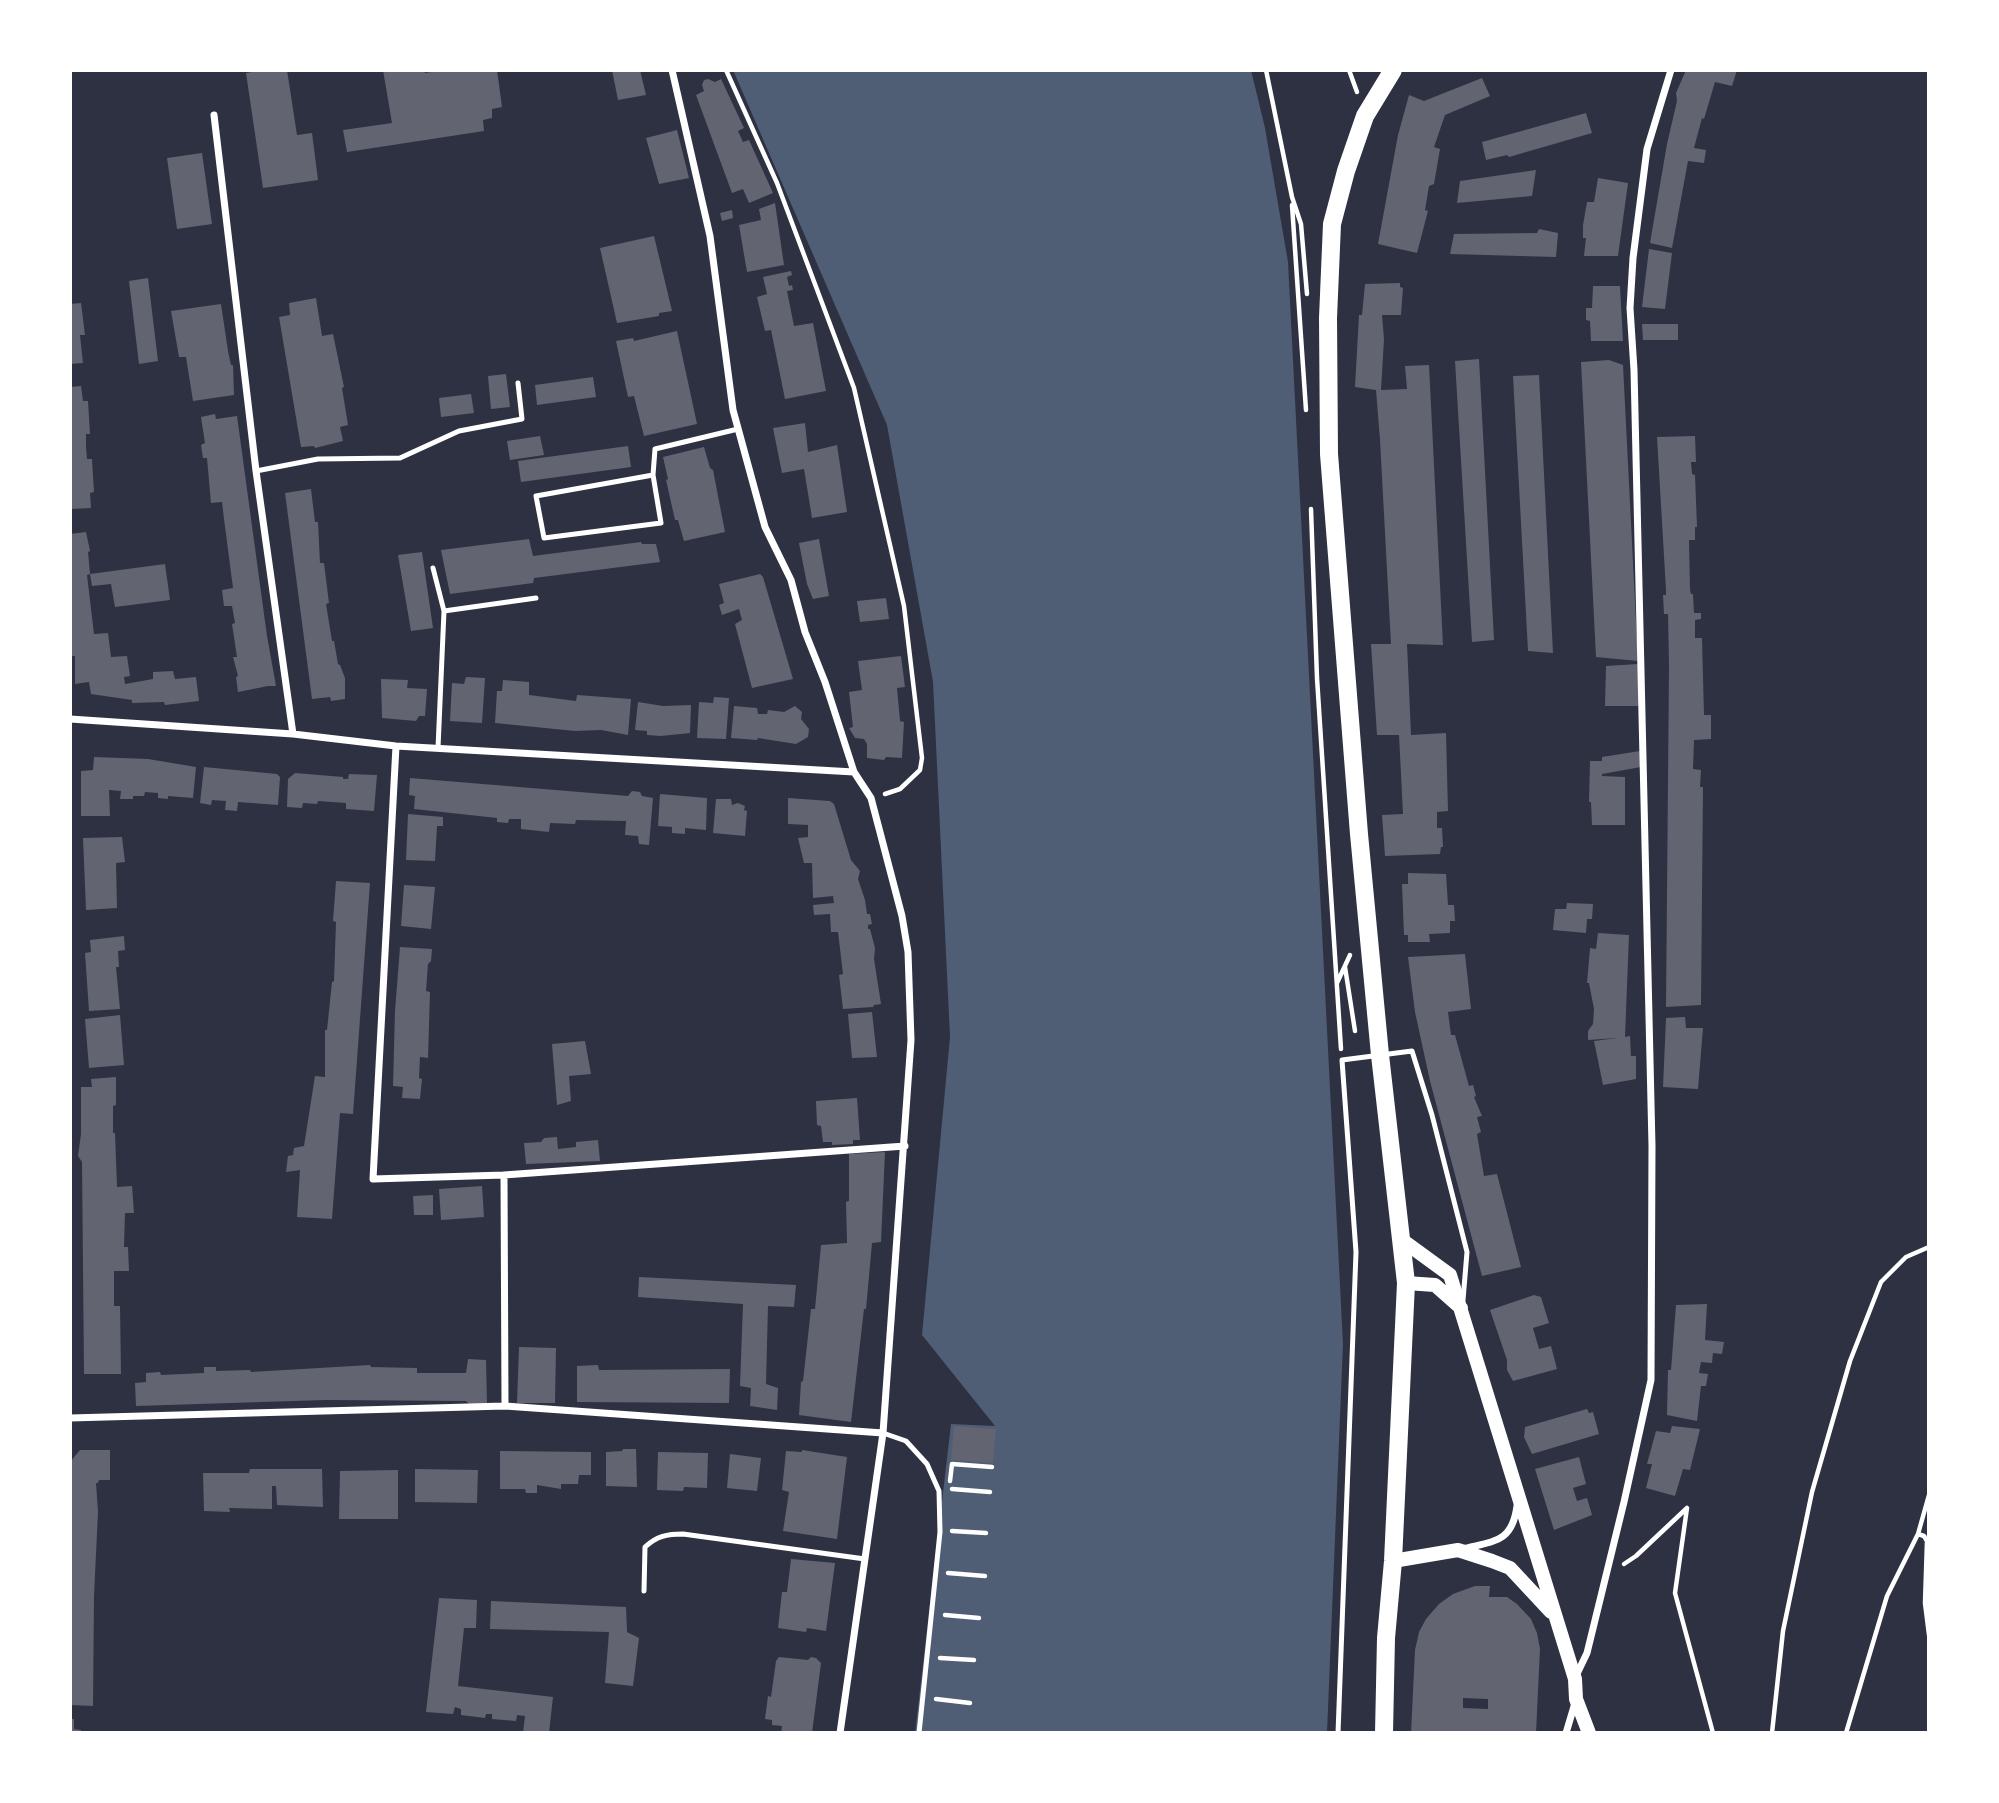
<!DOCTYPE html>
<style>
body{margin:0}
#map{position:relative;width:1999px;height:1803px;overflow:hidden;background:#2d3142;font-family:"Fira Sans Condensed",sans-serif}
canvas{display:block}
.frame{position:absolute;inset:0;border:72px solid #fff;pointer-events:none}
</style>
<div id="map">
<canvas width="1999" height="1803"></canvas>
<div class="frame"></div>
</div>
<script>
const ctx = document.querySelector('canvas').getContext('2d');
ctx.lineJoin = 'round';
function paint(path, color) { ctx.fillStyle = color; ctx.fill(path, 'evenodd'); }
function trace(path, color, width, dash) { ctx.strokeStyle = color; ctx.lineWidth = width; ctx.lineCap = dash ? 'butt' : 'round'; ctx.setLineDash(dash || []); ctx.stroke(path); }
paint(new Path2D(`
 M733,70H1251L1265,128L1288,262L1343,1344L1327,1733H915L951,1424L995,1426L922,1335L950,1037L933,682L887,425Z`), '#4f5d75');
paint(new Path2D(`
 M265,70H287L297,135L312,133L318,180L263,188L246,73Z
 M383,70H424L425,73L444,70H497L502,107L492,109V118L483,120L484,131L347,152L343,130L392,123Z
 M612,70H640L646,95L618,100Z
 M1686,70H1737L1732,86L1715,82L1704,119L1702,118L1694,148L1706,150L1704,163L1688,161L1672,248L1650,243L1667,144L1677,101L1676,93Z
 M1482,78L1490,96L1445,115L1434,147L1440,149L1434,184L1429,186L1425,210L1428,211L1417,253L1378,244L1398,135L1409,95L1424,101Z
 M708,79L715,82L721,79L744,128L738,131L743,142L749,140L773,193L749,203L743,189L732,193L696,95L704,91L702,85L704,80Z
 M1586,113L1592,133L1509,157L1507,155L1486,160L1482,142Z
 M677,130L689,178L659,184L646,138Z
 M202,153L212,224L177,229L167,158Z
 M1536,170L1532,196L1457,203L1460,181Z
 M1598,178L1628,183L1618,256H1584L1586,238H1583V225L1587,202H1594Z
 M775,203L784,265L747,272L739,225L761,220L759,209Z
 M732,210L733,218L722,221L720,213Z
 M1539,229L1558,233L1556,257L1450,254L1454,234L1537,233Z
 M654,236L672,311L659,313V316L617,323L600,248Z
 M1649,249L1672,253L1665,309L1642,307Z
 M791,271L792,275L787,277L789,286L792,285L793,290L787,291L794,326L813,323L826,391L785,399L771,330L765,331L757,297L767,294L763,277Z
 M148,278L158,361L139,364L129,281Z
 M1400,283V287L1403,288L1401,315H1382L1384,339L1381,390L1407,389L1405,366L1429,365L1443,645L1407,644L1411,735L1446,733L1448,811L1437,812V828H1442L1443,847H1441L1440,854L1385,856L1382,815L1403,814L1399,735H1377L1371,644H1391L1380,440L1376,390L1355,387L1359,315H1362L1365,284Z
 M1593,286H1620L1623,341H1591L1590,321L1586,320V308H1592Z
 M316,298L322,336L333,334L344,387L342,388L348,425L340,427L343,441L315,448L314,446L301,447L279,317L290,315L289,303Z
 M81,303L85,335H80L83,363L70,364V304Z
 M221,304L228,351L231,365H233L234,395L193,401L186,357H179L171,311Z
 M1642,324H1678V340H1643Z
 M677,331L697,424L644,436L634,396L628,397L616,341L633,338L634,341Z
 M1479,359L1494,640L1472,642L1455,361Z
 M1609,360L1623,365L1638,661L1596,657L1581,362Z
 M506,374L510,407L491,409L488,376Z
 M1539,375L1553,653L1528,651L1513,376Z
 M593,377L596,397L537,405L535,385Z
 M81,386L83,401H88L90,434H86V447L87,459H92L94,492L90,493L91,508L70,509V387Z
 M471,394L474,413L441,417L439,398Z
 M215,414L216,419L237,416L267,636L276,686H268L238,692L236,677L238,676L233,657H237L232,624L235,623L232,606H224L222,590L233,588L224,519L222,502L211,503L207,458H203L201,445L205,443L201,417Z
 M805,423L808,452L837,445L847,512L812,518L804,469L782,473L773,428Z
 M540,436L544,455L510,460L507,441Z
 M1695,436L1696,462H1691L1692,474L1695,475L1697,527H1695V540H1689L1690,590L1691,594H1693L1694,613H1701V619L1695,620V638H1702L1704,715H1711V739L1694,740L1693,769L1701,770L1700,787H1703L1701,1005L1666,1007L1669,666L1668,614H1664L1663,595H1666V590L1657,437Z
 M628,446L631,467L521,482L518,461Z
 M704,447L710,468L713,470L725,532L684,541L678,520H675L666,480L668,479L663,457Z
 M311,489L315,522H318L320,563H324L329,603L326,604L332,641H334L338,664L340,665L345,678V699L331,701L330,697L312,699L285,493Z
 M86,532L90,551L88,552L90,574L87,575L94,634L108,633L111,657L127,656L130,676L124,677L125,684L153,679V672L173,671L175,679L196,677L199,701L165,705L164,702L132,703V700L91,694L89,682L75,684V656H70V534Z
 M529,539L533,556L641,542L642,544H656L660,562L534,578L533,583L450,594L441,550Z
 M819,539L829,596L813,599L807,584L799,543Z
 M422,552L433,628L411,631L398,555Z
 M165,564L170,600L115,607L111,584L92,586L90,574Z
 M760,574L763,577L793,679L752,688L735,624L742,620L739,609L722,615L719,605L724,603L719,584Z
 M886,598L889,619L860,622L857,601Z
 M901,656L905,687L897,688L900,721L904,722L902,758L886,757L884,760L867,758V744L864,739L855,738L849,728L853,727L849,692L862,690L858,661Z
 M1638,664L1639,706H1605L1606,666Z
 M466,677L485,678L482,723L450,721L452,683L464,684Z
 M381,679L408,680L407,688L427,689L425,716H419L416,721L382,718Z
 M503,680L529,682V695L576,701L577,695L631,699L628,735L601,730L575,731L495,723L497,691H502Z
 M714,697L729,698L726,739L697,738L699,702L713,703Z
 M638,702L663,706L691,705L690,733L661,736L647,735V731L635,730Z
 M734,706L757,708L758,714H767L768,710L784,712L795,706L802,712L801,719L809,729L808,737L796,744L758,738L757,740L731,738Z
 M1640,751L1641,767L1602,774V776L1625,777V825H1592L1591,802H1589L1590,761H1602V757Z
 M94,757L148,759L196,767L193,798L168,796V799L158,798V793L145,792L144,796H133V799H120L121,791L109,790L110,816H81V771L93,770Z
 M204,767L277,774L280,777L278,805L238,802L237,811L225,810L226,801L212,800L211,805L200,803Z
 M295,773L343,777V779H348L349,774L377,775L374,811L346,809V803L318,801L317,804L303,803L302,808L287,807L288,779Z
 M410,778L628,796L632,791L640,792L642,796L653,798L649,845L639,844L638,836L625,835L626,821L576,820L575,824L550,823L549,832L521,829V819H509L508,823L497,822V818L414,809L415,796L409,795Z
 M660,794L707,798L706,830L685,828V834L672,833V827L658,826Z
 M788,798L830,801L834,804L851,860L860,871L858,879L865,900L867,914H870L872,924L868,925V929H870L875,948L874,959L881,1004L874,1005L873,1007L843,1009L839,975L843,974L838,932H831L830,914L814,915L813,905L834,903L833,896L813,898L812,863H804L798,838L808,837V825L788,824Z
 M716,799H731L732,805L738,803L745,806L744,810L747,811L745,836L713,833Z
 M408,814L443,817V826H437L435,861L406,860Z
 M122,837L125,862L116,863L117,908L86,910L83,838Z
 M1408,873L1446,874L1448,905H1454L1455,921H1450V933L1429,934L1430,942H1408V935H1404L1402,884H1408Z
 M336,881L370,883L353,1114L340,1113L332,1219L297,1217L300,1170L286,1172L288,1156L293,1155L294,1148L304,1146L315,1076L325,1077V1030H327L332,982L334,981L336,922L333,921Z
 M404,885L435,887L431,929L401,926Z
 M1567,903L1593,904L1592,919H1587L1586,933L1553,930L1555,909H1566Z
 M1598,933L1629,935L1625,1037L1630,1036L1631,1056H1636V1079L1603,1085L1594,1041L1617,1038L1588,1040V1031L1593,1024L1594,1009L1589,983H1587L1589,960L1590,948L1596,949Z
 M124,936L125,950L118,951L119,967H116L120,1009L89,1011L85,953L91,952L90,940Z
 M400,947L432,949L431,961L428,964L426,991L430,992L428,1058L420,1057L419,1078L422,1079L420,1099L402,1098L403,1087L393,1086L395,1011Z
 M1465,954L1471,1009L1448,1012L1451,1035H1455L1469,1086L1473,1085L1476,1096L1474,1097L1482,1116L1477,1117L1481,1132L1477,1134L1484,1176L1497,1174L1521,1267L1482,1276L1430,1081L1415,1012L1408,957Z
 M872,1012L877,1057L852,1058L848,1014Z
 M120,1015L124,1065L89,1068L85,1019Z
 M1685,1017L1686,1028H1703L1698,1089L1663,1087L1666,1018Z
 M585,1041L591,1074L569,1076L571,1101L557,1105L552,1044Z
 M116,1077V1105L113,1106V1133H115L117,1187L132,1186L134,1213H125L124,1247H128L129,1271H114V1306H120L121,1374H84L82,1162L78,1156L81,1134V1087H92L91,1079Z
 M857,1098L860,1140H853V1144L832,1145V1142H823L821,1126L817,1125L816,1101Z
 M557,1137L558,1149L576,1147V1142L598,1140L600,1161L526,1164L524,1143L541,1142L544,1138Z
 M885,1152L881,1242L872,1243L866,1309H864L851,1422L799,1415L801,1382L803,1381L811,1309H815L821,1245L847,1243L846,1202L849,1201V1154Z
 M482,1186L484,1217L441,1220L439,1189Z
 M433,1195V1215H414L413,1196Z
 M639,1277L796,1285L794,1307L768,1306L766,1384L778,1388L777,1410L750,1406L751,1388L740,1386L743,1304L638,1297Z
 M1534,1295L1541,1297L1549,1323L1533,1328L1539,1349L1551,1346L1557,1369L1513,1381L1507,1370V1360L1490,1310Z
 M1707,1304L1705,1340L1724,1342L1722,1354L1713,1353L1712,1363L1701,1362L1699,1373L1708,1374L1706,1386H1701L1697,1421L1667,1415L1668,1370H1671L1676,1305Z
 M519,1347L556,1348L555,1403H517Z
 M468,1359L486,1360L487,1404H469L466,1401L325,1400L136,1406L135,1383L146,1382V1373L160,1372L161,1375L204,1373V1367H216V1371L250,1370L251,1372L370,1365L371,1367L417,1368V1373H466Z
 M598,1365L599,1370L730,1369L729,1403L577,1402V1366Z
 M1587,1409L1589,1413L1593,1412L1599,1434L1532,1454L1524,1437L1525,1427Z
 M954,1426L996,1429L993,1463L951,1460Z
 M1672,1426L1700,1429L1690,1470L1683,1469L1675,1496L1646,1488L1652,1464H1647L1656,1431L1670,1433Z
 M623,1449H636L637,1487L606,1486V1452L622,1451Z
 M80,1450H110V1480H99L98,1483H96L98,1512L94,1596L93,1706L70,1705V1462Z
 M802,1450L847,1457L837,1539L783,1531L789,1492L782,1490L786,1451L802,1452Z
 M500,1451L591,1452V1475H579L578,1484H561V1489L537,1485V1493H526L525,1489H500Z
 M658,1452L708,1453L707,1488L684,1487L683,1491L657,1490Z
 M730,1454L761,1458L757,1491L727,1488Z
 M1579,1457L1586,1484L1573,1488L1577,1501L1587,1498L1592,1515L1554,1530L1535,1469Z
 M250,1469H322L323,1507L277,1505L276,1486H272V1509L229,1508L230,1512L204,1511L203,1473H249Z
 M415,1469L478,1470L477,1503L415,1502Z
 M398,1470V1519H339L340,1471Z
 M791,1559L835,1563L826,1631L807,1628L806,1632L778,1628L782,1592H787Z
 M1475,1586H1490L1489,1597H1507L1517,1604L1531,1619L1537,1633L1540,1649L1536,1733H1411L1415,1650L1419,1632L1426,1619L1439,1604L1453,1594ZM1463,1698L1488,1699V1709L1463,1708Z
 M439,1598L477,1600L476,1628H464L458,1686L553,1697L549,1733H523L525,1716L517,1715L516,1721L492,1719V1714H486L485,1718L461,1715V1709L455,1707L453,1714L426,1712Z
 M491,1601L626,1607L627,1632L639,1638L633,1686L605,1683L609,1632L490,1629Z
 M779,1657L808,1660L811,1657L816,1658L821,1663L812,1733H781L782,1726L772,1725V1720L765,1719L768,1696L771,1697L776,1661Z
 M70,1719H74V1729L81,1730V1733H70Z`), '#626471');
trace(new Path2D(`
 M726,70L777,183L854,388L904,606L922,758L920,770L900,789L885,794
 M1266,70L1292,197L1301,224L1307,294
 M1349,70L1357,92
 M1292,205L1306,410
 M1311,509L1317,678L1341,1049
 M1345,967L1355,1031
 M1337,983L1350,955
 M950,1481L952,1464L992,1467
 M952,1489L990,1492
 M952,1531L986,1533
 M1918,1534L1929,1495
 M1624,1564L1636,1556L1687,1508L1675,1593L1713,1733
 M948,1573L985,1576
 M945,1615L979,1618
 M940,1658L974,1660
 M936,1699L970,1703
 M1772,1733L1783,1631L1812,1492L1850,1361L1881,1282L1906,1257L1929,1247
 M1846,1733L1887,1596L1918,1534L1924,1536L1927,1541L1925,1603L1929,1635`), '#fff', 4.5);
trace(new Path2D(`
 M256,471L318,459L400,458L459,431L522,419L518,383
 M653,475L661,523L544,538L536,496L653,475L655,449L738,429
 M433,568L444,611L438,748
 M444,611L536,598
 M883,1433L906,1441L927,1464L939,1491L940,1532L919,1733
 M644,1591L645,1547C657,1536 667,1534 683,1534L865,1559
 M1338,1733L1356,1252L1342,1060L1412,1051L1432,1115L1467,1252L1463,1300`), '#fff', 5);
trace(new Path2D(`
 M672,70L710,236L733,410L765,527L791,580L805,632L825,682L854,772L871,798L902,916L908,952L911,1040L883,1433L840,1733
 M214,115L256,471L293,734
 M70,719L293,734L396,746L854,772
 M396,746L373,1179L504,1175L505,1406
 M504,1175L905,1146
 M70,1418L505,1406L883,1433
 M1462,1549C1494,1541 1512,1543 1517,1506
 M1575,1678L1587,1653L1624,1502L1651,1380L1652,1146L1634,370L1630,308L1633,258L1647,149L1671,70
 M1566,1733L1575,1703`), '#fff', 7);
trace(new Path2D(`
 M1402,1240L1450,1275L1575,1679L1576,1699L1589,1733
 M1406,1283L1435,1285L1461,1308
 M1393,1561L1458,1550L1492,1561L1510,1568L1551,1612`), '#fff', 14);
trace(new Path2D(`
 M1384,1733L1386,1638L1393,1561L1406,1283L1380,1055L1359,834L1329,454L1328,318L1332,224L1346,171L1365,116L1393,70`), '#fff', 18);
</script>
